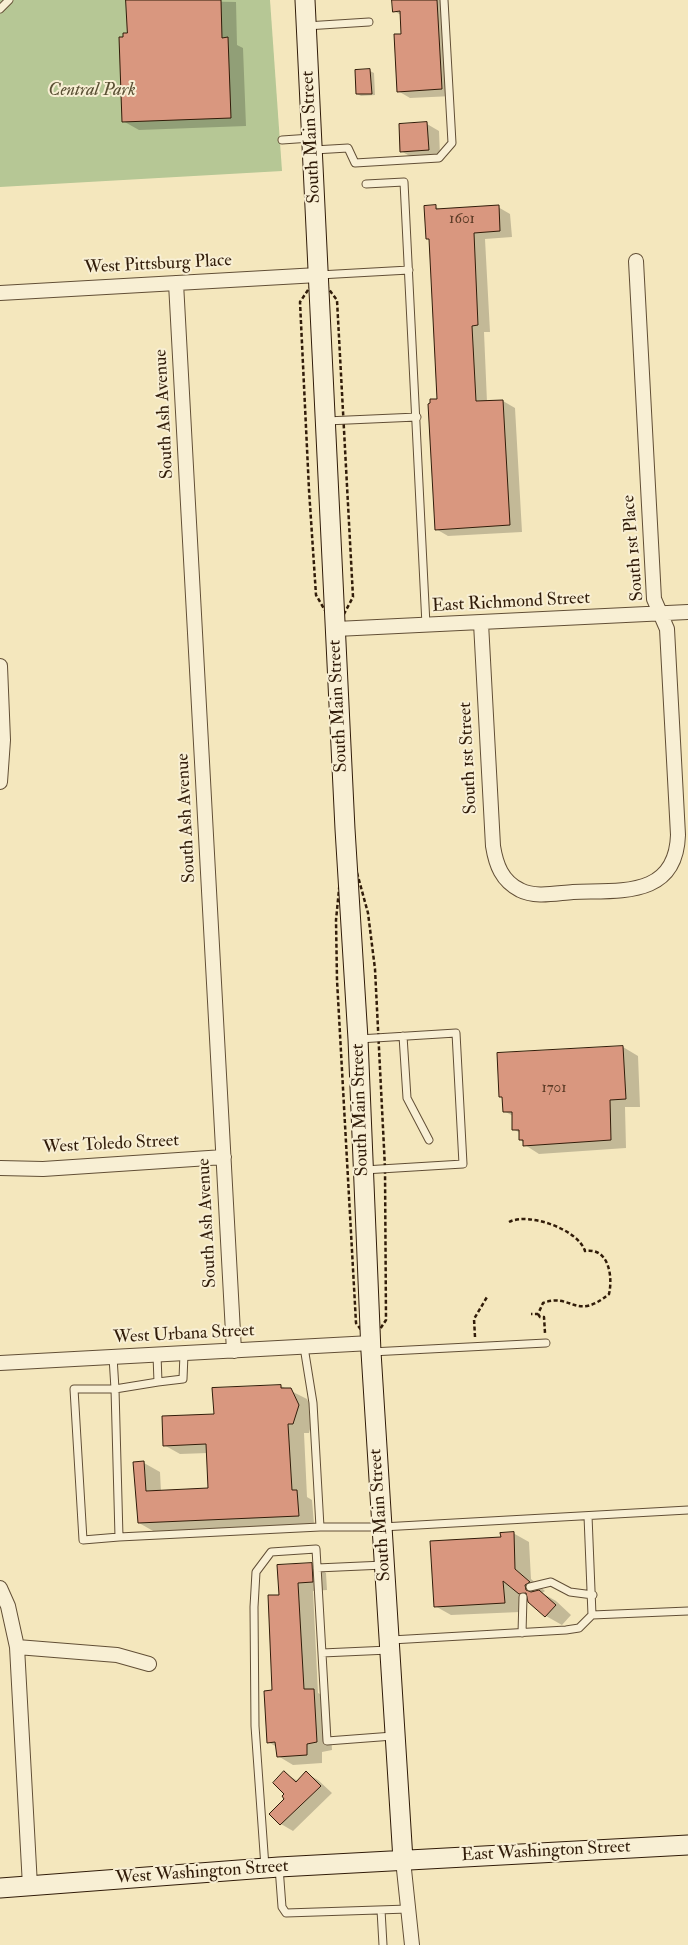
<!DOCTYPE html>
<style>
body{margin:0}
canvas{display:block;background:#f4e7bd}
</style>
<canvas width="688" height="1945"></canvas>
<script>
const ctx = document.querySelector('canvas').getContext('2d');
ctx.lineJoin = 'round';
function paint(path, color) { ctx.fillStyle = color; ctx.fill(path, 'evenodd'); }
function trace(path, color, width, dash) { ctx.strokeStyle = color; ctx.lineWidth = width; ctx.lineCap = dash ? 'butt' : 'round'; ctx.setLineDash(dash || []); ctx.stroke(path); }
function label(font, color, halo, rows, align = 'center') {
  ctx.font = font + ' "IM FELL Double Pica",serif'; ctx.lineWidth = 4; ctx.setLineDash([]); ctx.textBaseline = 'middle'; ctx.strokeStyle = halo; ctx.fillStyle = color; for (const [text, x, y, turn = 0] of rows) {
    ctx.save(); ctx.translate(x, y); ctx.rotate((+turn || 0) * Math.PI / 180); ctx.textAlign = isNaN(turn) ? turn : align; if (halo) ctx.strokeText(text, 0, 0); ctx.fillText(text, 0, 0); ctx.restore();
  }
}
paint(new Path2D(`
 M0,0H270L282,171L0,187Z`), '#b6c795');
paint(new Path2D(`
 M128,0L236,2L237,45L243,48L246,126L139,130L123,121L124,39L128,34Z
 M393,0H448L453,96L410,98L398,91L402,35L401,15L394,11Z
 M356,71H370L374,73L375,95L361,96L357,94Z
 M427,124L439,131L440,156L413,158L401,151Z
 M436,207L441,210L498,207L510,214L512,237L485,239L490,332H484L487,402L503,401L515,408L522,532L448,536L436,529L438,400L431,240L427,238Z
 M623,1047L638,1056L640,1107H625L626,1148L539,1154L525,1145L520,1139V1133L513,1129V1116L504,1111V1098L500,1096Z
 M281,1386L307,1399L314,1414L309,1433H304L307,1497L312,1500L314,1524L155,1532L139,1523L144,1463L160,1472L161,1492L210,1489L208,1453L180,1454L164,1445L216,1415Z
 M513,1533L529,1542L531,1579L545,1591L542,1593L556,1601L571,1615L562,1625L546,1616L529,1601V1598L519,1593L520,1612L451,1615L435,1606L502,1539Z
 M311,1564L326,1573L327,1590L313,1591L318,1693L329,1699L332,1750L322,1752V1763L293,1765L278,1756L277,1747L268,1742L280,1596Z
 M284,1773L298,1781L306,1773L318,1780L332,1793L293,1831L281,1824L286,1799Z`), '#0003');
const building = new Path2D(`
 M126,0H221L222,38L228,37L231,118L122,122L119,37H123V33H127Z
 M392,0H437L442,89L397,92L394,34H401L400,11L393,12Z
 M370,69L372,94H356L355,70Z
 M427,122L429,150L400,152L399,124Z
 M436,205V209L499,205L500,231L474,233L478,325L472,326L476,401L503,400L510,525L435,530L428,404L430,403V399H437L429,239H426L424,206Z
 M623,1046L626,1099L610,1100L611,1140L523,1146V1140H519V1130H512V1112H503L502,1097H499L497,1053Z
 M281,1385V1388H291L299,1405L293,1424H288L292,1490H297L299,1516L138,1523L133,1462L144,1461L146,1491L208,1488L206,1444L163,1446L162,1416L214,1414L212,1388Z
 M514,1532L515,1569L530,1582L525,1585L526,1590L531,1592L539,1590L556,1605L545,1617L528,1602L526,1593L519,1594L503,1581L505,1603L434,1607L430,1541L501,1537L500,1533Z
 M312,1563L313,1582L298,1583L304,1689H314L317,1742L307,1744V1755L277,1757L275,1742L267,1743L264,1691L272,1690L268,1595H279L277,1565Z
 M284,1771L296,1782L306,1771L321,1786L280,1825L269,1814L284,1799L282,1796L284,1794L273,1783Z`);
paint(building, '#d9977f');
trace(building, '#311c09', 1);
const lane = new Path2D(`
 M0,9L9,0
 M306,26L369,22
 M282,140L311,138
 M314,150L348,148L355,163L439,158L452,143L444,0
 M366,184L404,182L426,625
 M319,275L409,270
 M326,421L417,417
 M403,1036L407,1098L429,1140
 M359,1039L456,1033L463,1164L364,1170
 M371,1352L546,1343
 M157,1355L158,1382L183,1379L184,1354
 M113,1357L115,1389H74L83,1540L119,1537L115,1389L158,1382
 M588,1516L592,1615
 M320,1527H382L688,1510
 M119,1537L320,1527L313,1403L304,1347
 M317,1568L384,1565
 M530,1587L551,1582L570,1592L593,1595
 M522,1633L523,1597
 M391,1640L566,1630L579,1628L592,1615L688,1611
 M322,1653L389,1650
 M265,1867L255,1726L254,1607L256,1572L271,1552L316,1549L327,1741L393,1736
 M279,1867L282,1907L286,1913L408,1909
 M381,1910L383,1945`);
const street = new Path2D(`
 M176,283L234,1351
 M0,293L318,275
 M481,623L493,846C496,865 502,881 520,890C535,898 557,893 573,892C620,890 676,898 678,835L667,629L654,599L636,261
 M336,629L688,612
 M0,666L3,740L0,782
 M0,1168L43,1169L224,1157
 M0,1363L371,1343
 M0,1588L8,1606L17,1647L30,1886
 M17,1647L117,1655L149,1664
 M403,1860L412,1945`);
const secondary = new Path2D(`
 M305,0L345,829L358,1039L371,1352L403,1860
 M0,1888L279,1867L688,1845`);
trace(lane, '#624f36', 9);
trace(street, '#624f36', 16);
trace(secondary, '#311c09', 21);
trace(new Path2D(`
 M318,275L337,300L353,597L336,629L316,595L309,490L300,302Z
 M345,829L368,913L375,969L385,1168L386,1320L371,1343L356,1323L337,980L336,920Z
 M509,1222C528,1212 578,1229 585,1251C609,1247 613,1277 609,1294C575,1322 572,1292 543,1303L538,1314H531
 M538,1314L540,1317H544L545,1333
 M475,1337L474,1319L487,1297`), '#311c09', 2.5, [4, 2.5]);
trace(lane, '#f8efd4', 7);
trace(street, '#f8efd4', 14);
trace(secondary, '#f8efd4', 19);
label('15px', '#5b3b26', null, [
 ["1601",462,220],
 ["1701",554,1089]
]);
label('italic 18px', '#594f33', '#f8efd4', [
 ["Central Park",92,91]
]);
label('18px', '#311c09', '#f8efd4', [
 ["South Main Street",312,137,-93],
 ["West Pittsburg Place",158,265,-3],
 ["South Ash Avenue",165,414,-93],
 ["South 1st Place",634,548,-95],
 ["East Richmond Street",511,603,-3],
 ["South Main Street",339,706,-93],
 ["South 1st Street",469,758,-93],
 ["South Ash Avenue",187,818,-93],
 ["South Main Street",361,1110,-92],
 ["West Toledo Street",111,1145,-3],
 ["South Ash Avenue",208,1223,-93],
 ["West Urbana Street",184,1335,-3],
 ["South Main Street",381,1515,-94],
 ["East Washington Street",546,1852,-3],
 ["West Washington Street",202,1873,-4]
]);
</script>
